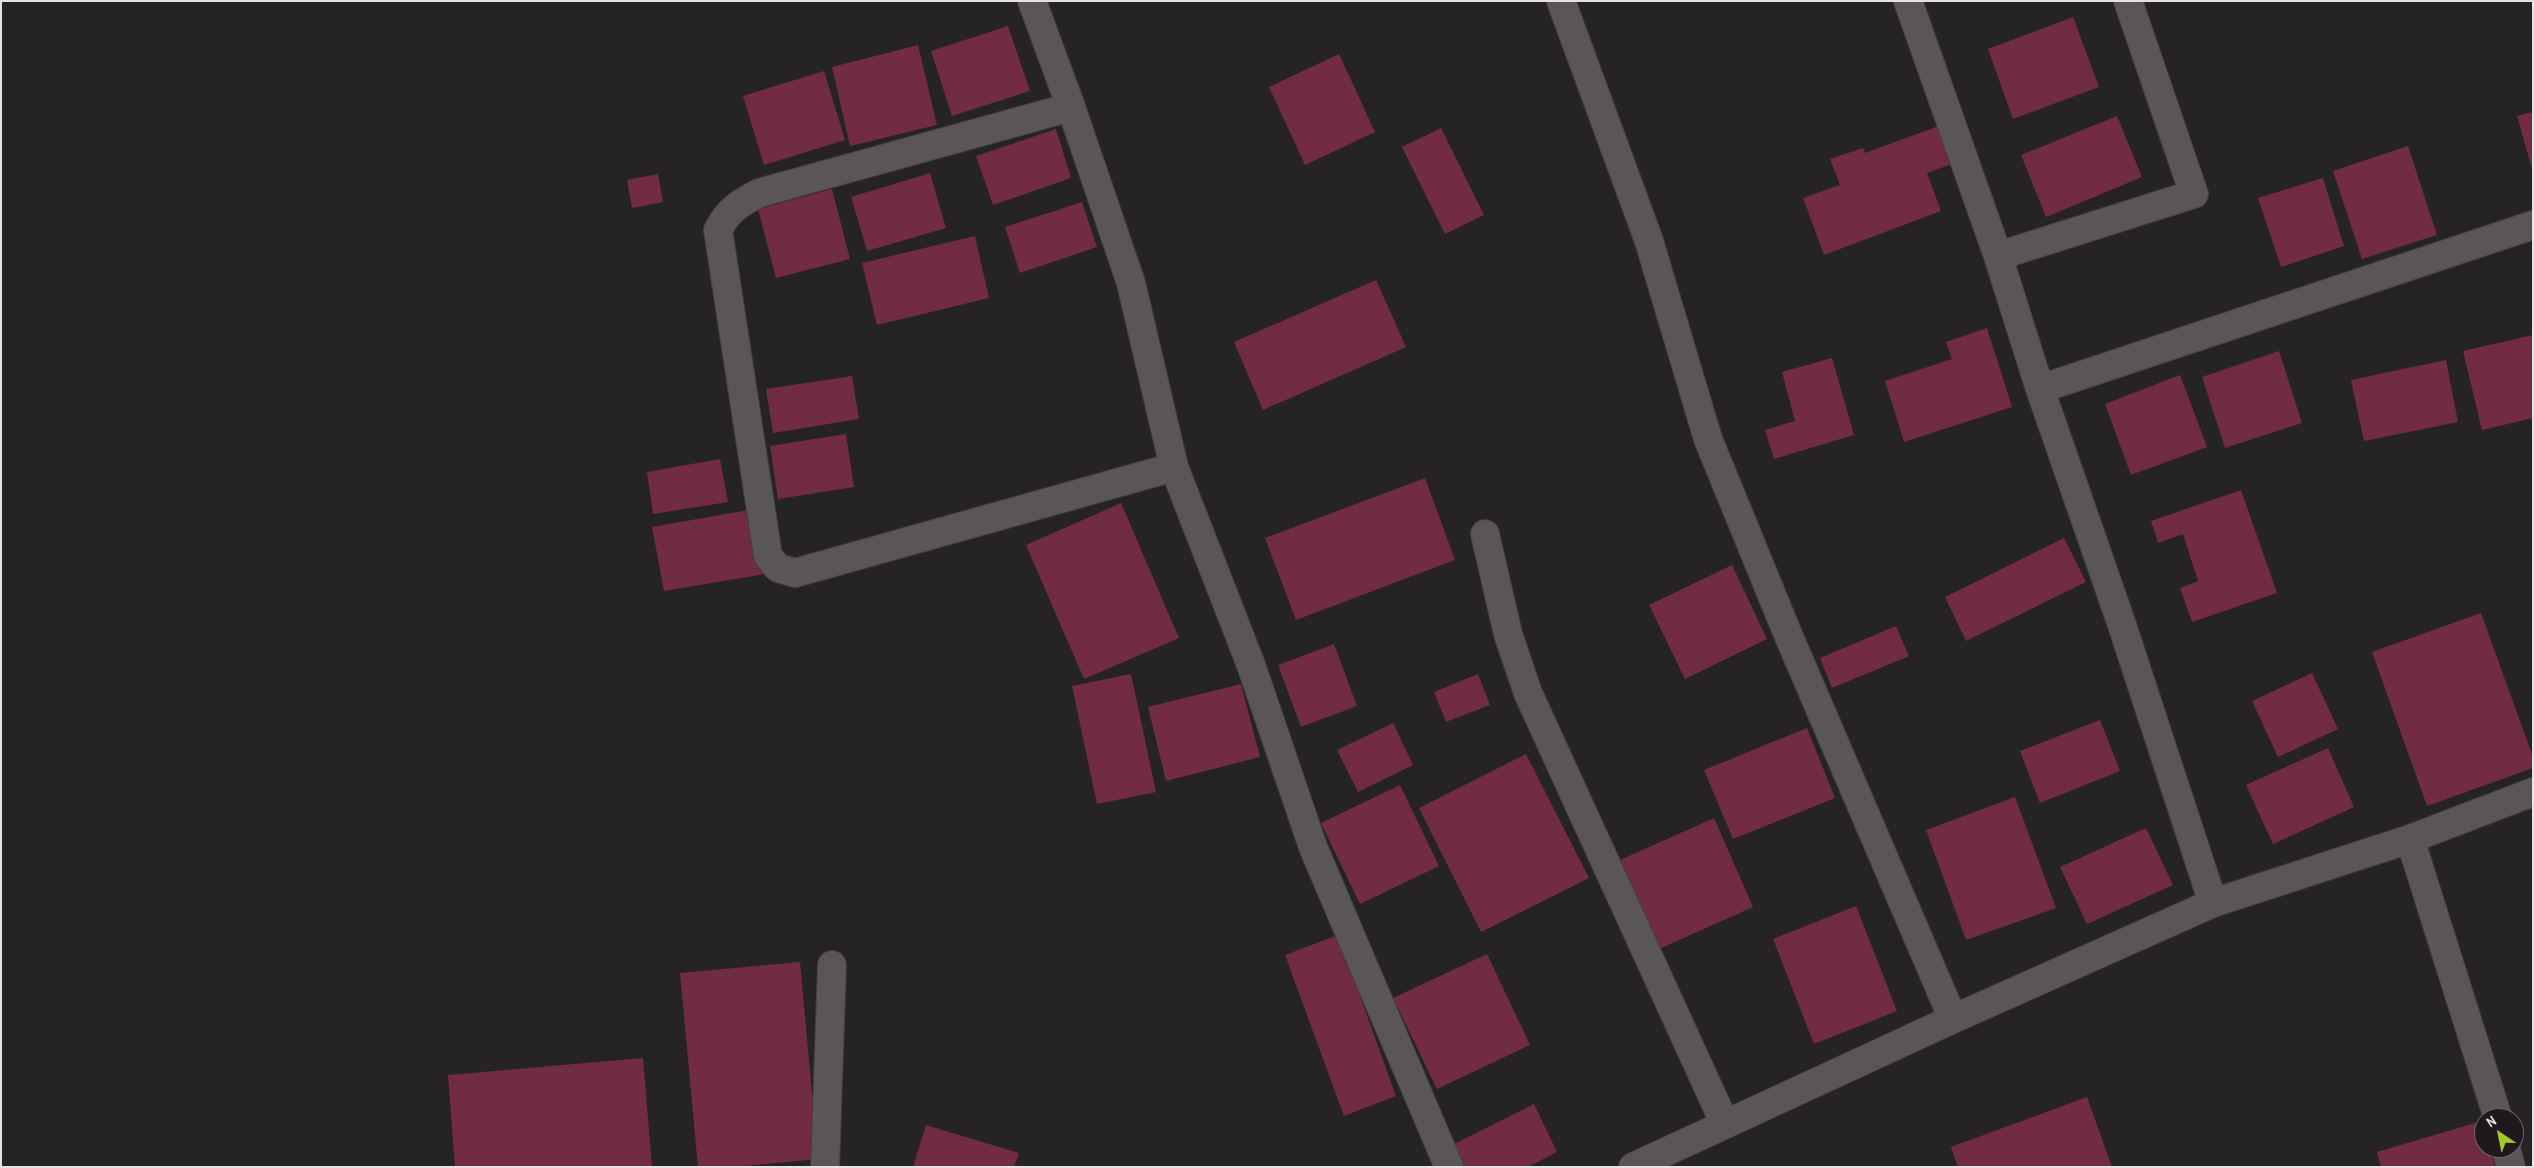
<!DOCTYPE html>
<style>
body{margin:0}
#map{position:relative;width:2534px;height:1168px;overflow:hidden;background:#262326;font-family:"Archivo Narrow",sans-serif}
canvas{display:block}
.frame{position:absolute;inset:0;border:2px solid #e4e2e4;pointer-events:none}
.north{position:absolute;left:2474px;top:1108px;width:50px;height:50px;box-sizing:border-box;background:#1d191c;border:1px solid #6d696c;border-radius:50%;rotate:326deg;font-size:14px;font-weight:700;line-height:20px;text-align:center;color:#e4e2e4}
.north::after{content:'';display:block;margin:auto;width:18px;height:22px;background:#a4c825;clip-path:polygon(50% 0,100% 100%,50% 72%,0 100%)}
</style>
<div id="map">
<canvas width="2534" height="1168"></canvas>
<div class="frame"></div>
<div class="north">N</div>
</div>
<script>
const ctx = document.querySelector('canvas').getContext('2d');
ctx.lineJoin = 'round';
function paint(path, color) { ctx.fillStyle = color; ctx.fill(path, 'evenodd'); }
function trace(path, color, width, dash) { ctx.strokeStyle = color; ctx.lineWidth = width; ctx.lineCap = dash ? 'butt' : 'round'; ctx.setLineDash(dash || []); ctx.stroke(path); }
paint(new Path2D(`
 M2073,17L2099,87L2013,119L1988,49Z
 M1008,26L1030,91L952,116L931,51Z
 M918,45L937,125L850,146L832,67Z
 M1339,54L1375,132L1305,165L1269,87Z
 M824,71L845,140L764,165L743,96Z
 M2533,112V169H2532L2517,116Z
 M2117,116L2142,177L2046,217L2021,155Z
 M1939,126L1952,164L1927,173L1941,211L1824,255L1803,198L1840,185L1830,159L1863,148L1865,153Z
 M1441,128L1484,215L1445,234L1402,147Z
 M1056,129L1071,178L993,205L976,156Z
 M2408,146L2437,235L2362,259L2333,171Z
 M930,173L946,228L867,251L851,197Z
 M658,174L663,202L632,208L627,180Z
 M2323,178L2344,246L2281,267L2258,198Z
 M832,189L850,259L776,278L758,209Z
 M1082,202L1097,247L1020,273L1005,227Z
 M975,236L989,298L877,325L862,263Z
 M1376,280L1406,347L1263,410L1234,342Z
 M1987,328L2012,407L1904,442L1885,381L1952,359L1946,342Z
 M2533,335V418L2482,430L2463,351Z
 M2279,351L2302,423L2225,448L2202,377Z
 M1832,358L1854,435L1774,459L1765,430L1795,421L1782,372Z
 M2446,360L2458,422L2364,441L2351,380Z
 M2180,375L2207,447L2131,475L2105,404Z
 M852,376L859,419L773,433L766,389Z
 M846,434L854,487L778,499L770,446Z
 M720,459L728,502L653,514L647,472Z
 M1425,478L1455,560L1296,620L1265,538Z
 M2241,490L2277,593L2192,622L2180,588L2198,581L2183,534L2158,543L2151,521Z
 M1121,503L1179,638L1084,679L1026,545Z
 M754,509L765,574L664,591L652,527Z
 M2064,538L2086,582L1966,641L1945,597Z
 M1732,565L1767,639L1685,679L1649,605Z
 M2481,613L2533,757V768L2427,806L2372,652Z
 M1896,626L1909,656L1832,688L1820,658Z
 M1334,644L1357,706L1301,727L1278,665Z
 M2312,673L2338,729L2278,757L2252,701Z
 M1131,674L1156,792L1097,804L1072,686Z
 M1478,674L1490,705L1446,722L1434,692Z
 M1241,684L1260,757L1166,781L1148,707Z
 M2100,720L2120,771L2040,803L2020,751Z
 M1393,723L1413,765L1358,792L1337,750Z
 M1807,728L1835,798L1733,839L1704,770Z
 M2328,748L2354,807L2273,844L2246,785Z
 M1526,754L1589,878L1481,932L1419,808Z
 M1400,785L1439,866L1360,904L1321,823Z
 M2015,797L2056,908L1966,940L1926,830Z
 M1714,818L1753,907L1659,949L1620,860Z
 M2146,828L2173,885L2087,924L2060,867Z
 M1856,906L1897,1011L1814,1044L1773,939Z
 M1338,935L1396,1096L1344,1116L1285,955Z
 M1487,954L1530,1045L1437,1089L1393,998Z
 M800,962L818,1159L735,1167H698L680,973Z
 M643,1058L652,1167H455L448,1075Z
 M2087,1097L2112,1167H1958L1951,1147Z
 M1534,1104L1557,1152L1528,1167H1463L1452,1145Z
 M2482,1121L2484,1148H2490L2495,1167H2381L2377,1152Z
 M926,1125L1019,1153L1014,1167H913Z`), '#722b45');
const minor = new Path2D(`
 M1032,1L1071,107L1131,283L1174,467L1251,665L1313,847L1449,1167
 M1561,1L1649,241L1708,439L1787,632L1953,1019
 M1908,1L1998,256L2040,389L2122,625L2213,903
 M1071,107L759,193C740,203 728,210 718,230L768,556L778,568L795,573L1174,467
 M1998,256L2194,194L2128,1
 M2040,389L2533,225
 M1485,534L1508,634L1528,693L1725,1124
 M2410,839L2498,1118
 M2506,1148L2511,1167
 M825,1167L832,965
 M1633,1167L1953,1019L2213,903L2410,839L2533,792`);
trace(minor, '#423f42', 30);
trace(minor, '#595558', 28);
</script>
